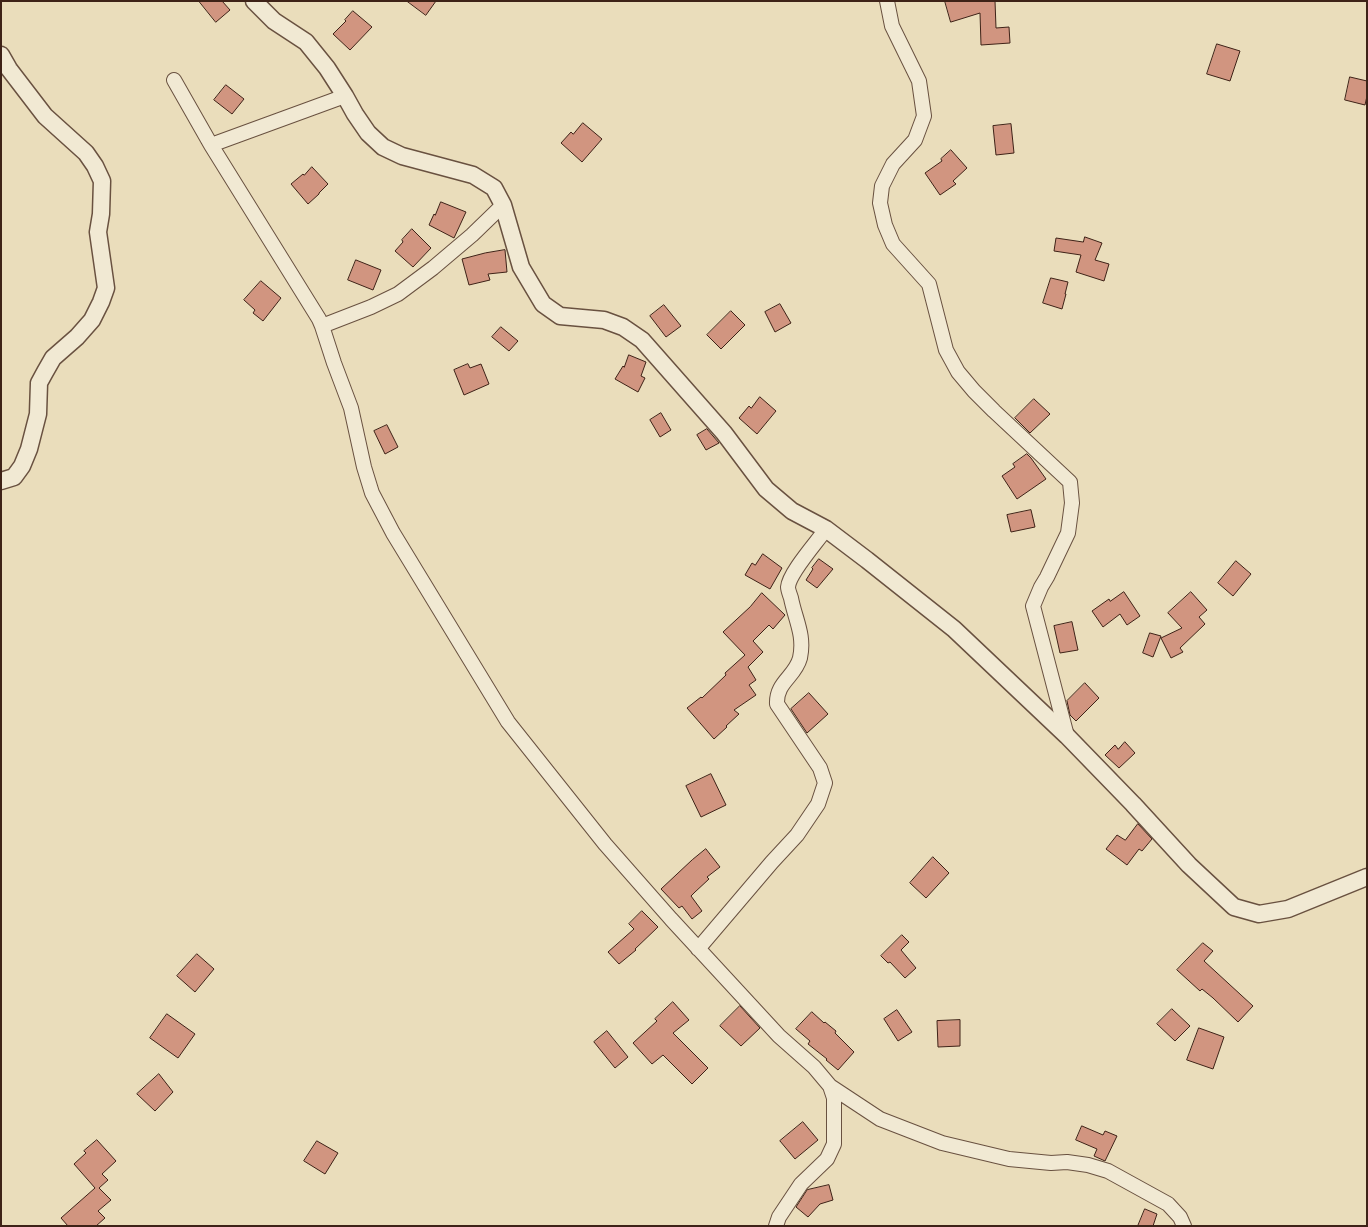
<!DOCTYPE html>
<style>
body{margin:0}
#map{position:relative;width:1368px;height:1227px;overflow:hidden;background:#eaddbb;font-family:"IM FELL Double Pica",serif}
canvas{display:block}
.frame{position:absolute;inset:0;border:2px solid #3e2217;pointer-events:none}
</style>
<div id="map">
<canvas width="1368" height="1227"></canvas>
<div class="frame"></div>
</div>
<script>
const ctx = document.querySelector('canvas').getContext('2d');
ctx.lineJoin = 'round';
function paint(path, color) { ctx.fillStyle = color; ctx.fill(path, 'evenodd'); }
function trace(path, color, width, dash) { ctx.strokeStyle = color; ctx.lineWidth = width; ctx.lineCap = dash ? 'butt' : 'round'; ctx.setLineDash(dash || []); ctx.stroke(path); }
const building = new Path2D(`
 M199,1H222L230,10L216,22Z
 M407,1H436L426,15Z
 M945,1H995L996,28L1009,27L1010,43L981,45L980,13L951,22Z
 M353,11L372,27L350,50L333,34L346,21L345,20Z
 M1217,44L1240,51L1230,81L1207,74Z
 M1350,77L1367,81V96L1365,105L1345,100Z
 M226,85L244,99L232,114L214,100Z
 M583,123L602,139L582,162L561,143L571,132L573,134Z
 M1011,124L1014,153L996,155L993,126Z
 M951,150L967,168L953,181L956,184L940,195L925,173L942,161L941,159Z
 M312,167L328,184L319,193V194L308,204L291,184L303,174L304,175Z
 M441,202L466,212L454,238L429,225L434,214L435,215Z
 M412,229L431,248L413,267L395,251L403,242L402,240Z
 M1085,237L1102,243L1095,260L1109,264L1104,281L1076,272L1081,255L1054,251L1056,238L1083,242Z
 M505,250L507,272L488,274L490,280L469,285L462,259L485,253Z
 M356,260L381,270L373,290L348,280Z
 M1051,278L1068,282L1065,294H1066L1062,309L1043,303Z
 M261,281L281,298L263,321L253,313L255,310L244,300Z
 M780,304L791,323L775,332L765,312Z
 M664,305L681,326L666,337L650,316Z
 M731,311L745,325L721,349L707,335Z
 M501,327L518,341L509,351L492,337Z
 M629,355L646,362L641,376L645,378L638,392L615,379L623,366L624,367Z
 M468,364L470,368L481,364L489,384L464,395L454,370Z
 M760,397L776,411L757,434L739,418L749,406L751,408Z
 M1034,399L1050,414L1030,433L1015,418Z
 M661,413L671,430L660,437L650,420Z
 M387,425L398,447L385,454L374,431Z
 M707,429L719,443L706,450L697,435Z
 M1027,454L1031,458L1046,479L1017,499L1002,476L1015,467L1013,464Z
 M1031,510L1035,527L1011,532L1007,515Z
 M763,554L782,568L770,589L745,575L752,563L755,565Z
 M819,559L833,569L817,588L806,580L813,569L812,568Z
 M1236,561L1251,574L1233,596L1218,583Z
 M1124,592L1140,616L1127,625L1120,614L1103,627L1092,611L1109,599L1110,601Z
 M1191,592L1207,610L1199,617L1205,624L1180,648L1183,652L1171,658L1161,638L1182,628L1168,613Z
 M762,593L785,615L773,629L769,625L753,641L763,652L748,667L756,680L749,685L756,695L734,710L739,714L726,726L727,727L714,739L687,708L701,697L702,698L726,675L725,673L745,655L723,632L750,607Z
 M1072,622L1078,650L1060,653L1054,626Z
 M1150,633L1161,636L1153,657L1143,653Z
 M1085,683L1099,698L1076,721L1070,715L1067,701Z
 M809,693L828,714L807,733L791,709Z
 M1125,742L1135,753L1119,768L1105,755L1115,745L1118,749Z
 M711,774L726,805L701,817L686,786Z
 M1138,824L1152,839L1142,851L1139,849L1127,865L1106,849L1117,835L1125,840Z
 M706,849L720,867L707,877L709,879L695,892L691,896L702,911L692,919L682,906L679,908L661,889L692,860Z
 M933,857L949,873L926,898L910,883Z
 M642,911L658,927L635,949L636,950L619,964L608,952L634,929L629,924Z
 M902,935L909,942L901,950L916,968L905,978L890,962L888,963L881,956Z
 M1203,943L1213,951L1204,961L1253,1006L1238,1022L1213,998L1202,989L1200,991L1177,970Z
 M197,954L214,969L195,992L177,976Z
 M673,1002L689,1020L673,1033L708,1068L692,1084L663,1055L652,1064L633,1043L657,1021L655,1019Z
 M740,1006L760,1028L741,1046L720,1026Z
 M1172,1009L1190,1026L1175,1041L1157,1024Z
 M897,1010L912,1032L898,1041L884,1019Z
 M812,1012L824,1023L825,1022L836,1031L835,1033L854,1052L838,1070L826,1060L827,1059L808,1044L810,1041L796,1029Z
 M167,1014L195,1034L178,1058L150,1038Z
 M960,1020V1046L938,1047L937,1021Z
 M1199,1028L1224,1037L1213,1069L1187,1060Z
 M607,1031L628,1057L615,1068L594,1042Z
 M159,1074L173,1092L155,1111L137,1094Z
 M803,1122L818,1140L795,1159L780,1141Z
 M1082,1126L1103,1135L1105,1131L1117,1136L1105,1161L1094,1156L1097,1149L1076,1140Z
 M97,1140L116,1161L102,1174L108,1180L99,1188L111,1200L98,1211L105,1218L96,1226H68L61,1218L95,1188L74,1164L86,1153L84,1151Z
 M317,1141L338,1153L325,1174L304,1161Z
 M829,1185L833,1200L820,1204L808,1217L796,1207L807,1190Z
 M1145,1209L1157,1214L1153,1226H1138Z`);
paint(building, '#d19580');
trace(building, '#3e2217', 1);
const minor = new Path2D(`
 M887,1L892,26L919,81L924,116L915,140L893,164L882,186L880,203L885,225L893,244L929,284L946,350L958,372L974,391L994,411L1070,482L1072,503L1068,533L1047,577L1041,587L1033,606L1067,736
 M174,80L211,145L319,319L322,326L371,307L398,294L433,268L472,235L503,205
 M211,145L345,96
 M322,326L334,363L351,408L364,467L372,493L393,533L508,722L605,844L671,919L779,1036L814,1067L830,1086L834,1098V1144L827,1159L801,1184L779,1217L776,1226
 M698,949L772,862L797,835L818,804L825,783L820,768L777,704C776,682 795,677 800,658C805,635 795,619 791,598C790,595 788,590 788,587C789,573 817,542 826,529
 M830,1086L880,1119L942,1143L1009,1159L1051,1163L1067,1162L1088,1165L1108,1171L1168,1204L1180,1217L1184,1226`);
const tertiary = new Path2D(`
 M254,1L274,21L306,42L327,68L345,96L355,114L368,133L383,147L402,156L473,175L494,188L503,205L521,267L543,304L560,316L604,320L623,327L642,340L724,433L766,489L792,511L826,529L867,560L954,629L1067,736L1133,804L1189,865L1234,907L1259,914L1288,909L1367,877
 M1,55L9,69L45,116L86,153L95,166L102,181L101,214L98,232L106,288L101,302L92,320L77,337L53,358L45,372L39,383L38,414L29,449L22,466L14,477L1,481`);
trace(minor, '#695140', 16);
trace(tertiary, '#695140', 19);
trace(minor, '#f1e9d3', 14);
trace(tertiary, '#f1e9d3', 16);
</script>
